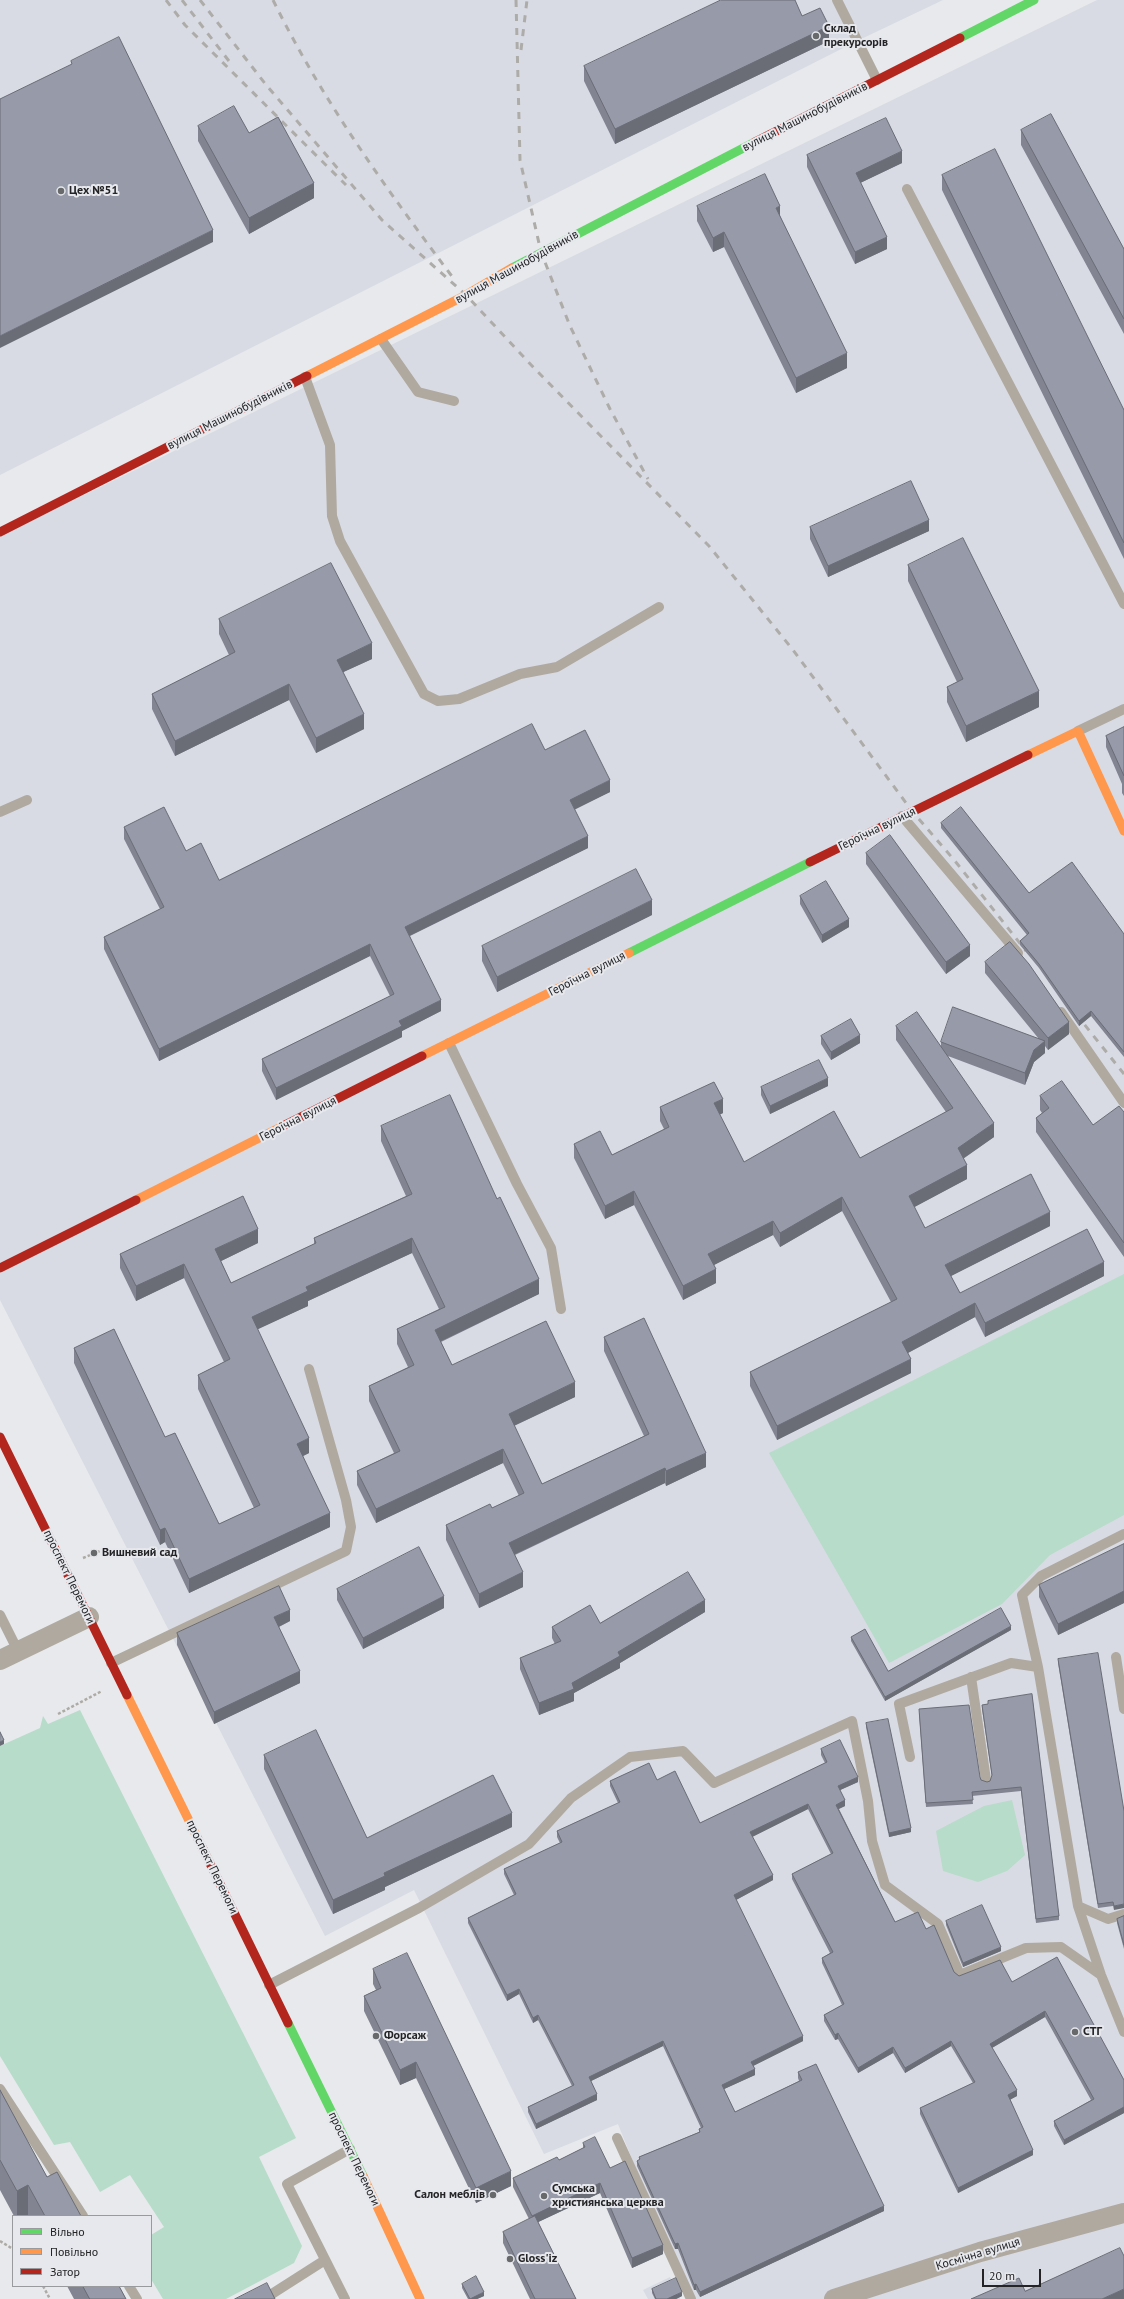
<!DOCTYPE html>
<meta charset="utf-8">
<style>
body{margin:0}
#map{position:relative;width:1124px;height:2299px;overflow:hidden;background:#e7e9ec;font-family:"PT Sans",sans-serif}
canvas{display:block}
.legend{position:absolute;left:12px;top:2215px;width:140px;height:72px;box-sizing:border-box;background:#e6e8ed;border:1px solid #989a9d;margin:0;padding:5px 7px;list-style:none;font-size:12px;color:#242426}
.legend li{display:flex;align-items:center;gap:8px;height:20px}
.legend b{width:20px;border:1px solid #989a9d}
.scale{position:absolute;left:982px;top:2269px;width:59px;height:18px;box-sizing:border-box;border:2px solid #242426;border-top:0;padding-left:5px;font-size:12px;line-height:14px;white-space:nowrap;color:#242426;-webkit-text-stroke:3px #e6e8ed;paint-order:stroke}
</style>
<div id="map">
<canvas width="1124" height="2299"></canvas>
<ul class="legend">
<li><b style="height:5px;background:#63d668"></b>Вільно</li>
<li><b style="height:5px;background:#ff974d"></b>Повільно</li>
<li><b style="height:5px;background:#b3261e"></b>Затор</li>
</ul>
<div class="scale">20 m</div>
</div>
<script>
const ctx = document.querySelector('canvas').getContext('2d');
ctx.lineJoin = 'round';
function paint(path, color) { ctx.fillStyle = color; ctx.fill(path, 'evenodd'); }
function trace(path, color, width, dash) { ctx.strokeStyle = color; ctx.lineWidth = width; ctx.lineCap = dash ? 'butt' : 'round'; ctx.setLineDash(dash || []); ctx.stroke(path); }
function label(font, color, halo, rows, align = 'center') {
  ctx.font = font + ' "PT Sans",sans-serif'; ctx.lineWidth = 4; ctx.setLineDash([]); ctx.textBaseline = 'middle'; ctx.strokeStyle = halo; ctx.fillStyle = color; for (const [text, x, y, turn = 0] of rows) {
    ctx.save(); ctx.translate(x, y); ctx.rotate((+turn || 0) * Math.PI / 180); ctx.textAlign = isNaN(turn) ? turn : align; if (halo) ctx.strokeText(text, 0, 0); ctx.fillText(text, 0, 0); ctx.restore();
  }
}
paint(new Path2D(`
 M0,0H943L857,41L0,475Z
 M1097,0H1124V2299H688L618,2124L544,2154L414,1890L325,1936L0,1300V536Z
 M670,2277L680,2299H648L643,2290Z`), '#d8dbe3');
paint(new Path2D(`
 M1124,1274V1515L1050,1555L1002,1604L889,1663L769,1453Z
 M80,1710L296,2138L259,2157L302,2246L294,2263L226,2299H163L151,2279V2235L164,2227L130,2175L100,2192L70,2142L54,2145L0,2056V1746L40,1728L43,1716L48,1724Z
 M1012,1800L1025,1855L1007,1871L978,1882L943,1871L936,1831L984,1806Z`), '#b7dcca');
trace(new Path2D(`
 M83,1558L107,1548
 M58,1714L102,1691
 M0,2241L13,2249
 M43,2286L50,2299`), '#aeaba6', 2.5, [3, 2]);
trace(new Path2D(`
 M837,0L877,80
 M907,189L1124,604
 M381,339L418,392L454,401
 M305,377L330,445L332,516L340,541L424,694L438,701L459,699L520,674L557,667L659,607
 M1078,731L1124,709
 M0,812L27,800
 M902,816L1018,953
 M1061,1012L1124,1103
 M449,1043L517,1184L551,1248L561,1309
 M0,1615L18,1651
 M1116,1657L1124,1709
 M111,1663L346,1551L351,1527L346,1500L309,1369
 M1038,1667L1022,1595L1041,1576L1124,1534
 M971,1677L986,1780
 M910,1757L899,1704L1011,1663L1038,1667L1078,1906L1108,1919L1124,1914
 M1078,1906L1101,1975L1124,2032
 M269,1985L419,1908L529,1844L571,1798L630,1757L683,1751L714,1783L852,1721L868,1801L872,1841L885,1885L938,1924L960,1975L1026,1948L1061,1947L1101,1975
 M0,2089L83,2216
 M617,2138L691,2299
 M129,2286L137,2299
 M264,2299L325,2260
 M345,2299L287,2184L350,2149`), '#afa9a0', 10);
trace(new Path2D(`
 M0,1660L89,1617
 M834,2299L980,2252L1124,2213`), '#afa9a0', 20);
trace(new Path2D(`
 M960,38L1034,0
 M512,268L755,142
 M629,953L810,862
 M288,2023L363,2176`), '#63d668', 9);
trace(new Path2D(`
 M307,376L466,295L512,268
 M1028,755L1078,731L1124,831
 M422,1056L629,953
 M136,1200L285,1125
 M127,1695L202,1847
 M363,2176L420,2299`), '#ff974d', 9);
trace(new Path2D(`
 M755,142L960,38
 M0,532L307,376
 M810,862L1028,755
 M285,1125L422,1056
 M0,1268L136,1200
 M0,1437L127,1695
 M202,1847L288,2023`), '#b3261e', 9);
trace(new Path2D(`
 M166,0L185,25L346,185
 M182,0L232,65
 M200,0L267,86L382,220L466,295L534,368L709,546L793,650L912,811L955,861L1026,951
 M273,0C322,100 387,190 454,279
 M516,0L520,160L541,252L570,326L610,409L648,479
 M521,50L527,0
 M1076,1014L1124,1074`), '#adaca9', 3, [7, 7]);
paint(new Path2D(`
 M802,16L829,41L615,144L584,81V66Z
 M198,126L249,133L314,198L249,234L198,141Z
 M1021,130L1124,249V334L1021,145Z
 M807,155L902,163L860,183L887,249L855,264L807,167Z
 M942,175L1124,410V559L942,190Z
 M697,206L780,216L847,368L796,393L724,247L713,252L697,221Z
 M810,527L929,531L828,577L810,539Z
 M908,565L1039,707L966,742L947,702V687L957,682L908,581Z
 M219,619L372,659L343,672L364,729L316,753L289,700L175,756L152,709V694L229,655L219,634Z
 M1124,727V796L1122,793V784L1106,747V736Z
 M545,750L610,792L574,809L588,848L410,936L441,1011L402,1031V1037L276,1100L262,1071V1059L390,996L370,956L159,1061L104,949V937L160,909L124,839V827L186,851L219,880Z
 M941,823L1029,893L1124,934V1057L1091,1016L1079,1026L1039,968L1020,945V941L1027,935L941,828Z
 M866,853L970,956L946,974L866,864Z
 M800,896L849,927L822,943L800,904Z
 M652,915L497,992L482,961V946Z
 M985,962L1069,1034L1048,1050L1045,1046V1053L1034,1062L1025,1085L948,1056L994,1137L963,1159L967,1179L914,1207L925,1228L1050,1226L951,1276L960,1293L1104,1276L985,1337L975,1317L908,1353L911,1373L777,1440L750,1386V1372L891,1302L842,1211L780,1247L773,1235L714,1265L716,1283L683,1300L634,1205L605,1219L574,1158V1144L612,1155L664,1129L660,1121V1107L723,1113L719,1115L744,1162L860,1158L946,1112L896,1040V1026L941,1046V1042L1039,1039L985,973Z
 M821,1036L860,1043L831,1060L821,1044Z
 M828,1086L770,1114L761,1095V1087Z
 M1040,1096L1093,1125L1124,1112V1257L1036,1132V1118L1042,1113L1040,1110Z
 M381,1126L539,1294L441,1342L452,1365L575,1397L514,1426L542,1484L644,1436L604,1351V1337L706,1467L666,1486L665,1483L515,1555L523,1587L479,1608L446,1540V1525L492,1508L519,1496L503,1463L376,1523L357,1485V1471L394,1453L369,1401V1386L408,1367L397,1344V1329L439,1309L412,1253L308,1301V1306L257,1329L309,1453L303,1456L330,1527L189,1593L165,1542L160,1545L74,1363V1348L165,1437L219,1524L254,1508L198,1389V1375L224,1362L184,1278L136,1301L120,1268V1254L258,1243L221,1261L231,1283L314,1244V1238L406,1196L381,1141Z
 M1124,1544V1603L1058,1635L1039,1597V1585Z
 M337,1589L444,1608L363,1649L337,1600Z
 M705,1612L620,1663V1668L574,1693V1701L539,1715L520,1669V1658L555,1644L552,1638V1627L600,1623Z
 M290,1621L279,1627L300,1683L214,1724L177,1645V1633Z
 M1011,1630L885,1701L851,1641V1637L888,1671Z
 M1058,1659L1124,1811L1114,1910L1113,1906L1098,1908L1058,1663Z
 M1032,1694L1059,1916V1920L1036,1923L1021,1791L972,1796L973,1804L926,1807L919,1713L980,1777L981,1780L987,1782L990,1781L992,1777L982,1709V1705L988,1704V1701Z
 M866,1723L911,1832L889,1837L866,1727Z
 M821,1749L858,1782L840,1790L845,1806L839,1809L895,1922L926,1929L954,1972L959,1976L1012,1982L1124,2080V2113L1064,2145L1054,2126V2121L1091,2100L1045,2017L992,2048L1017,2096L1010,2099L1033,2155L958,2193L920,2114V2108L973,2083L951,2046L905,2073L893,2053L858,2073L838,2039L835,2040L824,2021V2015L842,2005L822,1963V1958L830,1953L792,1879V1874L831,1854L808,1809L752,1837L773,1880L736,1900L803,2041L753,2066L755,2075L724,2089L735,2112L799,2081L798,2078V2072L884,2211L700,2297L696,2290H694L678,2249H675L637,2166V2161L639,2160V2157L699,2132V2129L701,2128L663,2046L591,2081L597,2100L536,2129L528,2112V2107L572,2086L538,2020L533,2023L519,1994L507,2001L468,1923V1918L514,1895L504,1874V1869L560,1843L557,1837V1831L618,1803L610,1786V1781L657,1780L700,1823L825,1763L821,1755Z
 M264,1755L367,1838L512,1827L385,1887V1890L333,1914L264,1769Z
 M1124,1916V1949L1117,1923V1919Z
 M946,1921L1001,1951L963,1967L946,1925Z
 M373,1969L511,2186L476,2203L416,2078L400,2085L364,2011V1996L376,1990L373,1984Z
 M0,2090L47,2177L81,2216H29L28,2215L27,2216H14L0,2190Z
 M583,2143L610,2168L663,2254L632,2268L600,2193L538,2222L576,2299H530L503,2243V2232L529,2219L513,2187V2178L559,2160L583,2148Z
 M462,2284L484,2296L477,2299H468L462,2288Z
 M67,2286H119L126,2299H74Z
 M652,2289L682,2296L676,2299H655L652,2293Z`), '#828591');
paint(new Path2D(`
 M829,26V41L615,144V129Z
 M902,151V163L856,185V173Z
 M314,183V198L249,234V218Z
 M780,206V220L776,208Z
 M213,230V242L0,348V336Z
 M724,232V247L713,252V238Z
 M887,237V249L855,264V252Z
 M847,353V368L796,393V378Z
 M929,520V531L828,577V566Z
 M372,643V659L337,675V660Z
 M289,684V700L175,756V741Z
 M1039,691V707L966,742V726Z
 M364,714V729L316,753V738Z
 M610,780V792L570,812V800Z
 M588,836V848L405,938V927Z
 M652,900V915L497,992V977Z
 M849,919V927L822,943V935Z
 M370,944V956L159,1061V1049Z
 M970,945V956L946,974V962Z
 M441,1000V1011L402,1031V1037L276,1100V1088L399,1021Z
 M1091,1011V1016L1079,1026V1021Z
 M1069,1022V1034L1048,1050V1038Z
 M860,1035V1043L831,1060V1052Z
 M1045,1041V1053L1034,1062L1025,1085V1073L1034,1050Z
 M828,1078V1086L770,1114V1106Z
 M723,1099V1113L714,1117V1103Z
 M994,1123V1137L958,1162V1148Z
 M967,1165V1179L909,1210V1196Z
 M634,1191V1205L605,1219V1206Z
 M842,1197V1211L780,1247V1233Z
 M1050,1212V1226L945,1279V1265Z
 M773,1221V1235L708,1268V1254Z
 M258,1229V1243L215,1264V1249Z
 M412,1238V1253L308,1301V1306L252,1332V1317L306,1287Z
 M1104,1262V1276L985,1337V1323Z
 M184,1264V1278L136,1301V1286Z
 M716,1269V1283L683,1300V1286Z
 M539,1279V1294L435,1344V1330Z
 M975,1303V1317L902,1356V1342Z
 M911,1359V1373L777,1440V1426Z
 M575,1382V1397L509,1428V1414Z
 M309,1438V1453L297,1459V1444Z
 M503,1449V1463L376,1523V1509Z
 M706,1453V1467L666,1486V1471Z
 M665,1468V1483L509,1557V1543Z
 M330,1513V1527L189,1593V1579Z
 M165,1528V1542L160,1545V1530Z
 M523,1572V1587L479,1608V1594Z
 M1124,1591V1603L1058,1635V1624Z
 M444,1596V1608L363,1649V1638Z
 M705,1600V1612L620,1663V1668L574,1693V1701L539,1715V1703L572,1683L618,1652Z
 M290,1610V1621L274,1629V1617Z
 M1011,1626V1630L885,1701V1697Z
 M300,1671V1683L214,1724V1712Z
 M4,1740V1744L0,1746V1742Z
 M858,1777V1782L838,1791V1786Z
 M845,1800V1806L836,1810V1805Z
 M808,1804V1809L750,1838V1832Z
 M512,1813V1827L385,1887V1890L333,1914V1900L384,1873Z
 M911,1828V1832L889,1837V1833Z
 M773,1875V1880L734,1901V1895Z
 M1124,1904V1908L1114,1910V1906Z
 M1001,1947V1951L963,1967V1963Z
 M519,1989V1994L507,2001V1995Z
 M1045,2011V2017L990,2049V2044Z
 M538,2015V2020L533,2023V2018Z
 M838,2033V2039L835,2040V2035Z
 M803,2036V2041L751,2067V2062Z
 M663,2041V2046L589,2082V2077Z
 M951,2041V2046L905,2073V2068Z
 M893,2047V2053L858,2073V2068Z
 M416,2062V2078L400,2085V2070Z
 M755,2069V2075L722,2090V2085Z
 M1017,2090V2096L1008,2101V2095Z
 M597,2094V2100L536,2129V2124Z
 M1124,2107V2113L1064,2145V2140Z
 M1033,2150V2155L958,2193V2188Z
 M511,2171V2186L476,2203V2188Z
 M600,2183V2193L532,2225V2216Z
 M28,2185V2215L27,2216H17V2191Z
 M884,2206V2211L700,2297V2292Z
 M678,2243V2249H675V2244Z
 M663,2245V2254L632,2268V2258Z
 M696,2284V2290H694V2285Z
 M1124,2289V2299H1102Z
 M484,2292V2296L477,2299H470Z
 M682,2292V2296L676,2299H667Z`), '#6a6c76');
const building = new Path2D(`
 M721,0H795L802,16L820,8L829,26L615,129L584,66Z
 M119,37L213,230L0,336V99L72,64L71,61Z
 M234,106L249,133L278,117L314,183L249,218L198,126Z
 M1051,114L1124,249V319L1021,130Z
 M886,118L902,151L856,173L887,237L855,252L807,155Z
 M995,149L1124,410V543L942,175Z
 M765,174L780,206L776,208L847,353L796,378L724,232L713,238L697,206Z
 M911,481L929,520L828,566L810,527Z
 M963,538L1039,691L966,726L947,687L963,679L908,565Z
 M331,563L372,643L337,660L364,714L316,738L289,684L175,741L152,694L235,652L219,619Z
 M532,724L545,750L585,730L610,780L570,800L588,836L405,927L441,1000L399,1021L402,1026L276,1088L262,1059L394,994L370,944L159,1049L104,937L164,907L124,827L164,807L186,851L201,843L219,880Z
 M1124,727V776L1106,736Z
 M961,807L1029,893L1072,862L1124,934V1052L1091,1011L1079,1021L1039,964L1020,941L1029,933L941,823Z
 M890,835L970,945L946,962L866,853Z
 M636,869L652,900L497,977L482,946Z
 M826,881L849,919L822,935L800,896Z
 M1010,942L1029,964L1069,1022L1048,1038L985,962Z
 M953,1007L1045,1041L1034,1050L1025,1073L941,1042Z
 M917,1012L994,1123L958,1148L967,1165L909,1196L925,1228L1031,1174L1050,1212L945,1265L960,1293L1087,1229L1104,1262L985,1323L975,1303L902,1342L911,1359L777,1426L750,1372L897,1299L842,1197L780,1233L773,1221L708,1254L716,1269L683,1286L634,1191L605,1206L574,1144L600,1131L612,1155L669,1127L660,1107L714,1082L723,1099L714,1103L744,1162L834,1111L860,1158L953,1108L896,1026Z
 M851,1019L860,1035L831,1052L821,1036Z
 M819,1060L828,1078L770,1106L761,1087Z
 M1062,1081L1093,1125L1119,1106L1124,1112V1243L1036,1118L1049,1108L1040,1096Z
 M450,1095L497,1199L500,1197L539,1279L435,1330L452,1365L546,1321L575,1382L509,1414L542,1484L649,1434L604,1337L644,1318L706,1453L666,1471L665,1468L509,1543L523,1572L479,1594L446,1525L490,1504L492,1508L524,1493L503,1449L376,1509L357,1471L400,1451L369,1386L414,1365L397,1329L445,1307L412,1238L306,1287L308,1291L252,1317L309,1438L297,1444L330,1513L189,1579L165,1528L160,1530L74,1348L114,1329L165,1437L175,1433L219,1524L260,1505L198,1375L230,1359L184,1264L136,1286L120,1254L243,1196L258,1229L215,1249L231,1283L316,1243L314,1238L412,1194L381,1126Z
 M1124,1544V1591L1058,1624L1039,1585Z
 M419,1547L444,1596L363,1638L337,1589Z
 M688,1572L705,1600L618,1652L620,1656L572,1683L574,1689L539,1703L520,1658L561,1641L552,1627L590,1605L600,1623Z
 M279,1586L290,1610L274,1617L300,1671L214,1712L177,1633Z
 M1001,1608L1011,1626L885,1697L851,1637L865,1629L888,1671Z
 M1098,1653L1124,1811V1904L1114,1906L1113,1902L1098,1904L1058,1659Z
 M1032,1694L1059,1916L1036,1919L1021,1787L972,1792L973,1800L926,1803L919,1709L969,1705L980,1777L981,1780L987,1782L990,1781L992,1775L982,1705L988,1704V1701Z
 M888,1719L911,1828L889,1833L866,1723Z
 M316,1730L367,1838L493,1775L512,1813L384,1873L385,1876L333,1900L264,1755Z
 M0,1732L4,1740L0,1742Z
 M840,1740L858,1777L838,1786L845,1800L836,1805L895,1922L918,1912L926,1929L934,1925L954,1972L959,1976L1000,1960L1012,1982L1057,1957L1124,2080V2107L1064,2140L1054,2121L1094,2099L1045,2011L990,2044L1017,2090L1008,2095L1033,2150L958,2188L920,2108L975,2082L951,2041L905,2068L893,2047L858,2068L838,2033L835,2035L824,2015L844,2004L822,1958L833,1952L792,1874L833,1853L808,1804L750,1832L773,1875L734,1895L803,2036L751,2062L755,2069L722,2085L735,2112L802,2080L798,2072L816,2064L884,2206L700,2292L696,2284L694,2285L678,2243L675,2244L637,2161L640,2159L639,2157L700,2132L699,2129L703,2127L663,2041L589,2077L597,2094L536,2124L528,2107L574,2085L538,2015L533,2018L519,1989L507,1995L468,1918L516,1894L504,1869L562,1842L557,1831L620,1802L610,1781L649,1763L657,1780L675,1771L700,1823L827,1762L821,1749Z
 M982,1905L1001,1947L963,1963L946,1921Z
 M1124,1916V1945L1117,1919Z
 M407,1953L511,2171L476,2188L416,2062L400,2070L364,1996L381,1988L373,1969Z
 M0,2090L47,2177L57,2172L81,2216H45L28,2185L17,2191L0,2160Z
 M595,2137L610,2168L625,2161L663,2245L632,2258L600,2183L532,2216L513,2178L557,2157L559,2160L585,2147L583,2143Z
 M535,2216L576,2299H535L503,2232Z
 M1120,2248L1124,2256V2289L1102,2299H971L1019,2278L1025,2291Z
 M476,2276L484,2292L470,2299L462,2284Z
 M676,2278L682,2292L667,2299H656L652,2289Z
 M267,2283L275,2299H235Z
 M83,2286H119L126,2299H90Z`);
paint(building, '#979ba9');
trace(building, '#6a6c76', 1);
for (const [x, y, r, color] of [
 [816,36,4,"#68696b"],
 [61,191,4,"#68696b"],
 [94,1553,4,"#68696b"],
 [1075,2032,4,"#68696b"],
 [376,2036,4,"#68696b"],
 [493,2195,4,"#68696b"],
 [544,2196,4,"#68696b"],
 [510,2259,4,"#68696b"]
]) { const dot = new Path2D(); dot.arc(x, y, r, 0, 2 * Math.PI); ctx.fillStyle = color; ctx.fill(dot); trace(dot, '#e6e8ed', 1.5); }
label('bold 12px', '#242426', '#e6e8ed', [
 ["Склад",824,29],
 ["прекурсорів",824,43],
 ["Цех №51",69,191],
 ["Вишневий сад",102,1553],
 ["СТГ",1083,2032],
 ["Форсаж",384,2036],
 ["Сумська",552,2189],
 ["християнська церква",552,2203],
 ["Салон меблів",485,2195,"right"],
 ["Gloss'iz",518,2259]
], 'left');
label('12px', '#242426', '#e6e8ed', [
 ["вулиця Машинобудівників",805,117,-27],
 ["вулиця Машинобудівників",517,267,-29],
 ["вулиця Машинобудівників",230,415,-27],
 ["Героїчна вулиця",877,829,-26],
 ["Героїчна вулиця",587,974,-27],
 ["Героїчна вулиця",298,1119,-27],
 ["проспект Перемоги",69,1577,64],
 ["проспект Перемоги",212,1867,64],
 ["проспект Перемоги",354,2159,64],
 ["Космічна вулиця",978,2254,-17]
]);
</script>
